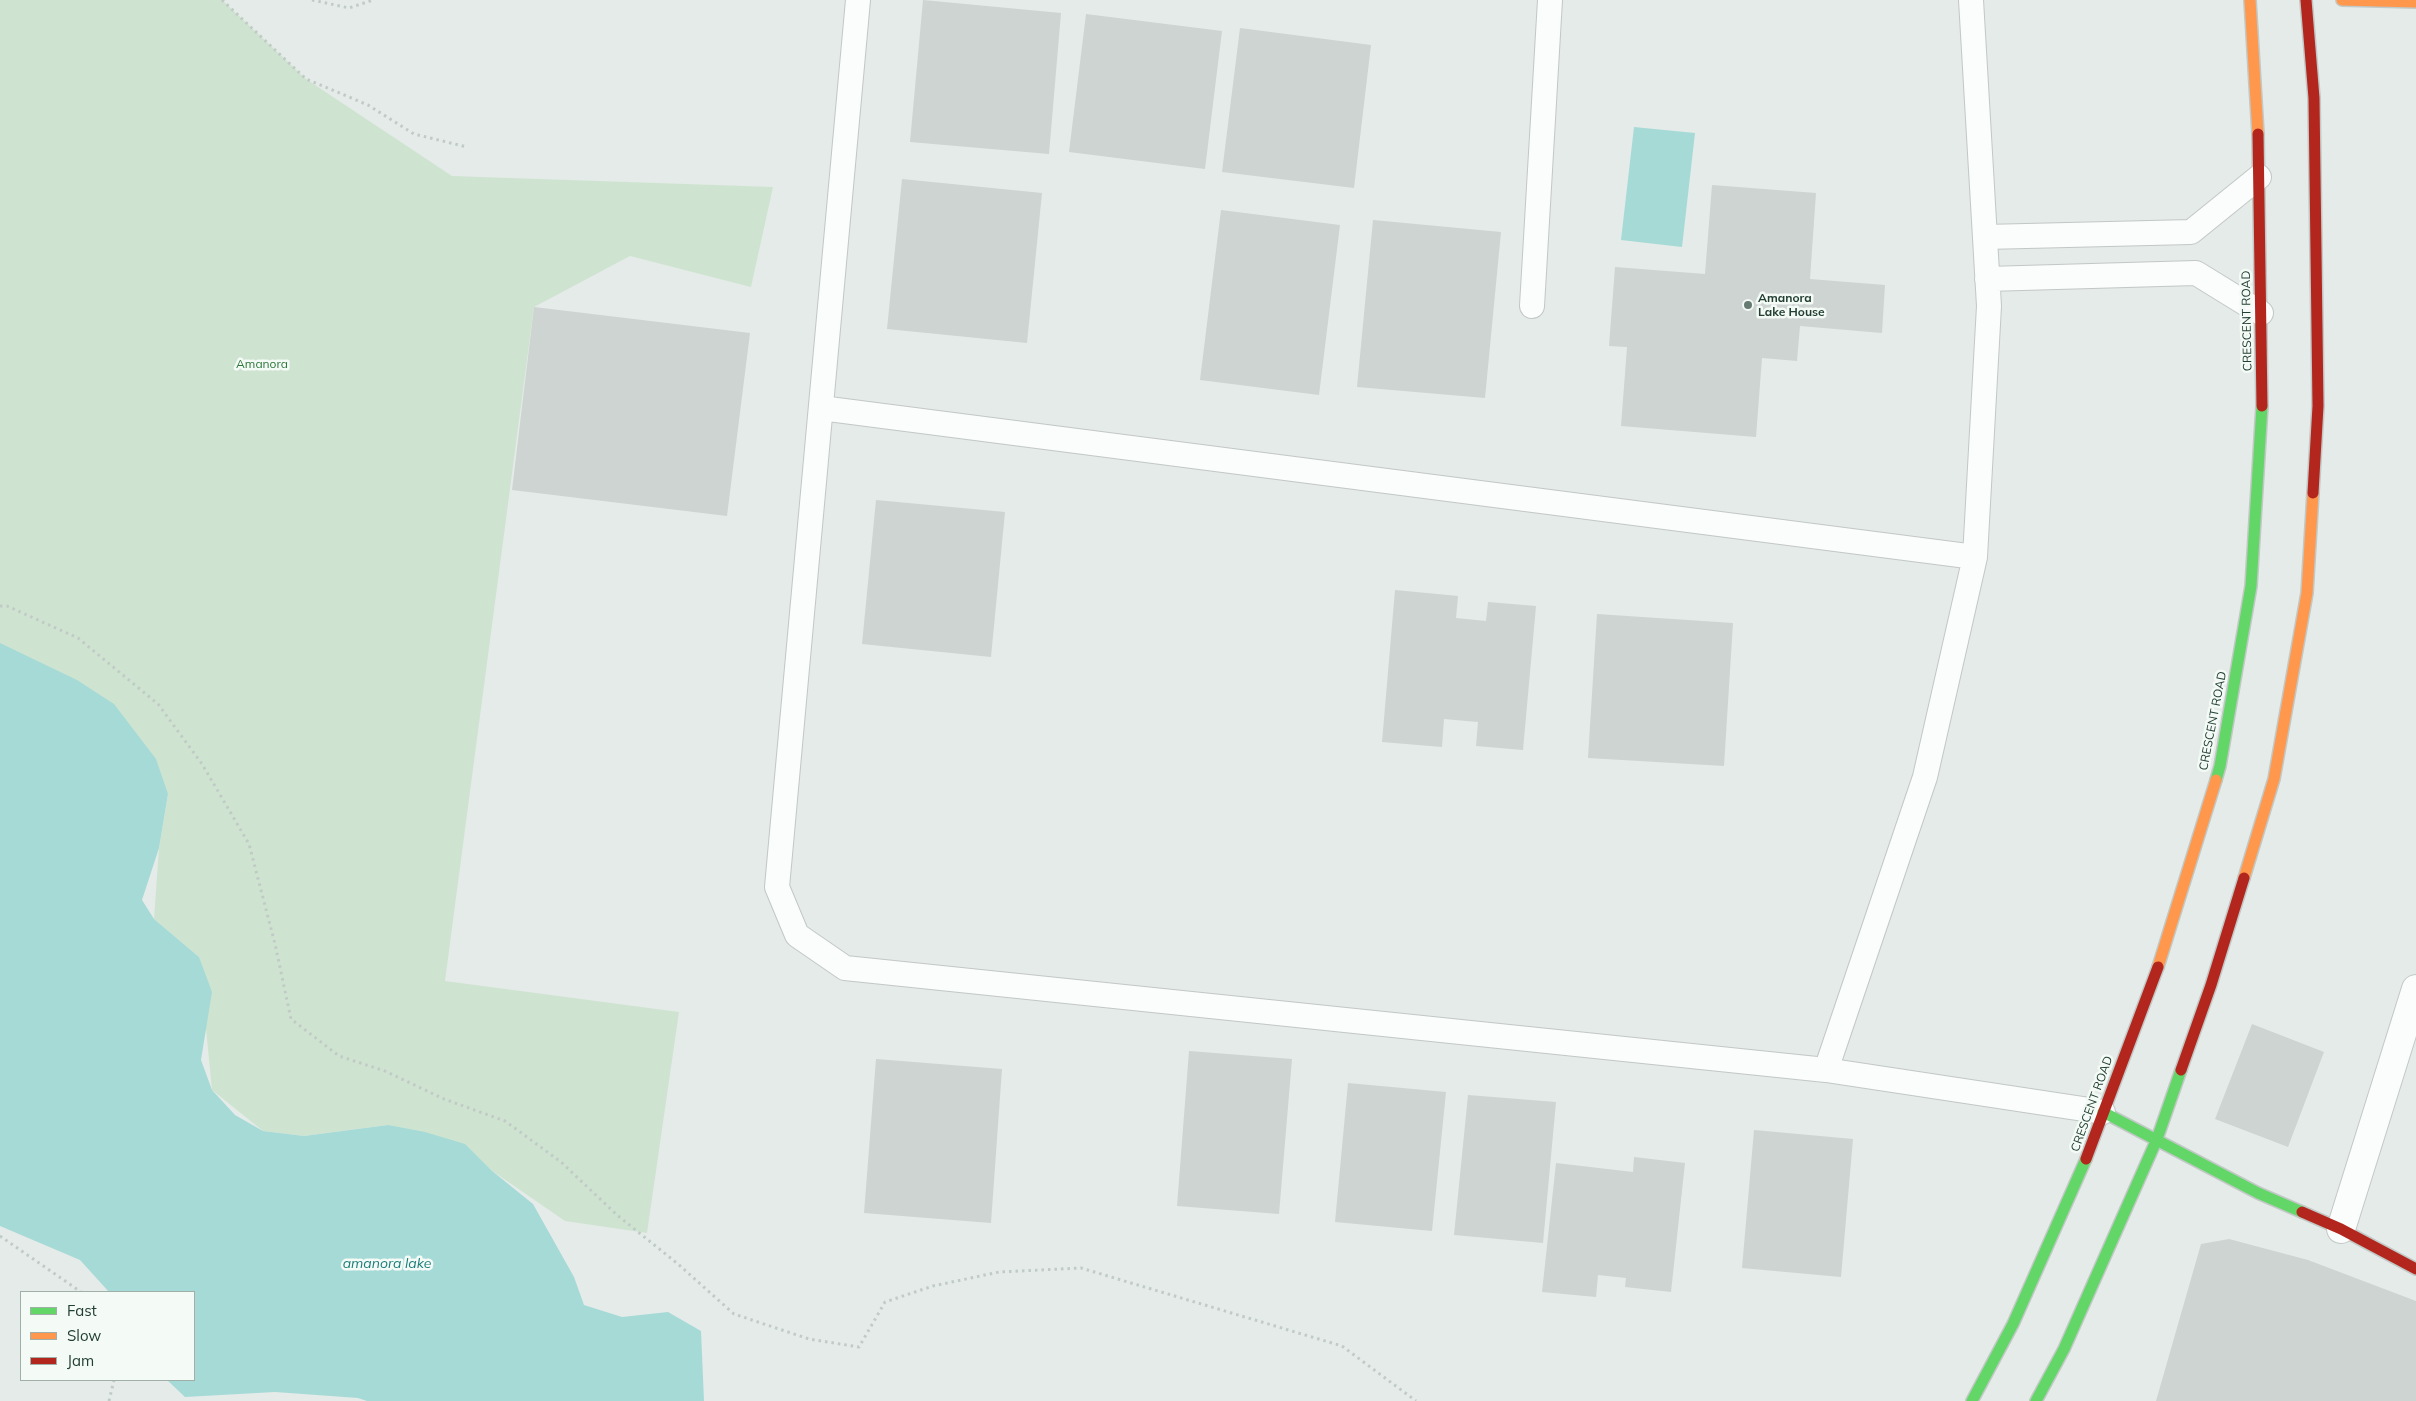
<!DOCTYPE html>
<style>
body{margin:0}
#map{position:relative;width:2416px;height:1401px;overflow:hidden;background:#e5ebe8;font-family:Mulish,sans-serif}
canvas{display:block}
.legend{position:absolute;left:20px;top:1291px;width:175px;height:90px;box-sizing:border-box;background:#f4faf6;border:1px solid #a0afa8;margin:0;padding:6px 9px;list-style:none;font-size:15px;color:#223f32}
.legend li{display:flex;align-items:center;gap:10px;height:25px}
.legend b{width:25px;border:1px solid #a0afa8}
</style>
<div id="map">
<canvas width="2416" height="1401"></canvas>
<ul class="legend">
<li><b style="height:6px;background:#63d668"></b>Fast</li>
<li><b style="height:6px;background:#ff974d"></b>Slow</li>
<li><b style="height:6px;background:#b3261e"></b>Jam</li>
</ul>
</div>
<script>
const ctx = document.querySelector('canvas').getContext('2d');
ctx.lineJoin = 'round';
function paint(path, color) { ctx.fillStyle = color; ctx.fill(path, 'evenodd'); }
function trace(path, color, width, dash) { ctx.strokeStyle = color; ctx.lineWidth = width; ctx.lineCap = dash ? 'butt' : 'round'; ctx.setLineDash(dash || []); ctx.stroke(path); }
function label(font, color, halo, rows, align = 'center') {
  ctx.font = font + ' Mulish,sans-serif'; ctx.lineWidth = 5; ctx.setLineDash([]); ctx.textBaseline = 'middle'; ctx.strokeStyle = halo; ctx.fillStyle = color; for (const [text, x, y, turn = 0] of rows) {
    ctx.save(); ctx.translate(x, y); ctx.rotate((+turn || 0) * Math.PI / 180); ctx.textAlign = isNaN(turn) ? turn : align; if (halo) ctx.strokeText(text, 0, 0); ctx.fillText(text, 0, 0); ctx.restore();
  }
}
paint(new Path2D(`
 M0,0H222L306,79L452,176L773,187L751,287L630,256L534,307L445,981L679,1012L647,1233L565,1221L491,1170L388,1125L304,1136L263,1131L212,1090L199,957L154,919L159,848L168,794L0,646Z`), '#cee4d1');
paint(new Path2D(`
 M1634,127L1695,133L1682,247L1621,240Z
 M0,643L77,680L114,704L156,759L168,794L159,848L142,900L154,919L199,957L212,992L201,1060L212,1090L235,1115L263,1131L304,1136L388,1125L425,1132L465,1144L491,1170L533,1204L574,1277L584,1305L622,1317L668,1312L701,1331L704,1401H367L358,1398L275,1392L185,1397L167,1380H194V1292H109L80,1260L0,1226Z`), '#a6dad7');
paint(new Path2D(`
 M923,0L1061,13L1049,154L910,142Z
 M1086,14L1222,31L1205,169L1069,152Z
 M1240,28L1371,45L1354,188L1222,172Z
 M902,179L1042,193L1027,343L887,329Z
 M1712,185L1816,193L1810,279L1885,285L1882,333L1800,326L1797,361L1762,358L1756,437L1621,426L1627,347L1609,346L1615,267L1705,274Z
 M1221,210L1340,225L1319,395L1200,380Z
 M1373,220L1501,232L1485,398L1357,387Z
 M534,307L750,333L727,516L512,490Z
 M876,500L1005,512L991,657L862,644Z
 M1395,590L1458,596L1456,618L1486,621L1488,602L1536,606L1523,750L1476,746L1478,722L1444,719L1442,747L1382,742Z
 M1597,614L1733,623L1724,766L1588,758Z
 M2252,1024L2324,1052L2288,1147L2215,1119Z
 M1189,1051L1292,1059L1279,1214L1177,1206Z
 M876,1059L1002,1069L991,1223L864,1213Z
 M1348,1083L1446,1092L1432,1231L1335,1222Z
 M1468,1095L1556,1102L1543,1243L1454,1235Z
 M1754,1130L1853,1139L1841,1277L1742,1268Z
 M1634,1157L1685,1163L1671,1292L1625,1287L1626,1278L1598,1275L1596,1297L1542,1292L1556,1163L1633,1172Z
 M2229,1239L2308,1260L2416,1301V1401H2156L2201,1244Z`), '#ced4d1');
const lane = new Path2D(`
 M858,0L777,887L797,935L845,968L1826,1070L2103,1112
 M1985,237L2191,232L2259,177
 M1987,279L2196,273L2261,313
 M1532,306L1550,0
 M821,408L1975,557
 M1826,1070L1925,777L1975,557L1989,306L1971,0`);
const street = new Path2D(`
 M2341,1229L2416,989`);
const fast = new Path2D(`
 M2216,780L2220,766L2251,586L2262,406
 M2103,1112L2258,1193L2302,1212
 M1972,1401L2013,1324L2086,1159
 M2036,1401L2064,1349L2157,1139L2181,1070`);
const slow = new Path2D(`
 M2250,0L2258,134
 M2342,0L2416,2
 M2244,878L2274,779L2307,593L2313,493
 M2158,967L2216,780`);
const jam = new Path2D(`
 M2306,0L2314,98L2318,406L2313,493
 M2258,134L2262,406
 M2181,1070L2211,985L2244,878
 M2086,1159L2158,967
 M2302,1212L2341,1229L2416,1269`);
trace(lane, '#c2c8c5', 26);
trace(street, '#c2c8c5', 30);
trace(fast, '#c1c8c5', 14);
trace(slow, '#c1c8c5', 14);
trace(jam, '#c1c8c5', 14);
trace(new Path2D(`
 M222,0L306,79L368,105L414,134L467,147
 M312,0L349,8L373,0
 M0,606H7L78,638L158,704L202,764L249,844L275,944L291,1019L339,1056L385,1071L444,1099L505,1121L561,1162L617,1215L678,1264L734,1314L809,1339L859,1347L885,1302L933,1286L999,1272L1081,1268L1342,1346L1416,1401
 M0,1236L81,1292
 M109,1401L114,1380`), '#c1cbc6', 3, [2.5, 4]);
trace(lane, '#fbfcfc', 24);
trace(street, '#fbfcfc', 28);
trace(fast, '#63d668', 11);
trace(slow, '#ff974d', 11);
trace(jam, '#b3261e', 11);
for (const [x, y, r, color] of [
 [1748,305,5,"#667b72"]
]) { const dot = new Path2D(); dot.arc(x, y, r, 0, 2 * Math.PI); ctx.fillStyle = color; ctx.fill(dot); trace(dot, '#f4faf6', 2); }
label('bold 12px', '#223f32', '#f4faf6', [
 ["Amanora",1758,298],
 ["Lake House",1758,312]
], 'left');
label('12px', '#223f32', '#f4faf6', [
 ["CRESCENT ROAD",2247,321,-91],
 ["CRESCENT ROAD",2213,721,-79],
 ["CRESCENT ROAD",2092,1104,-70]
]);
label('12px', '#2c773a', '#f4faf6', [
 ["Amanora",262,364]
]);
label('italic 14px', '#1b7d7a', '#f4faf6', [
 ["amanora lake",387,1264]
]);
</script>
